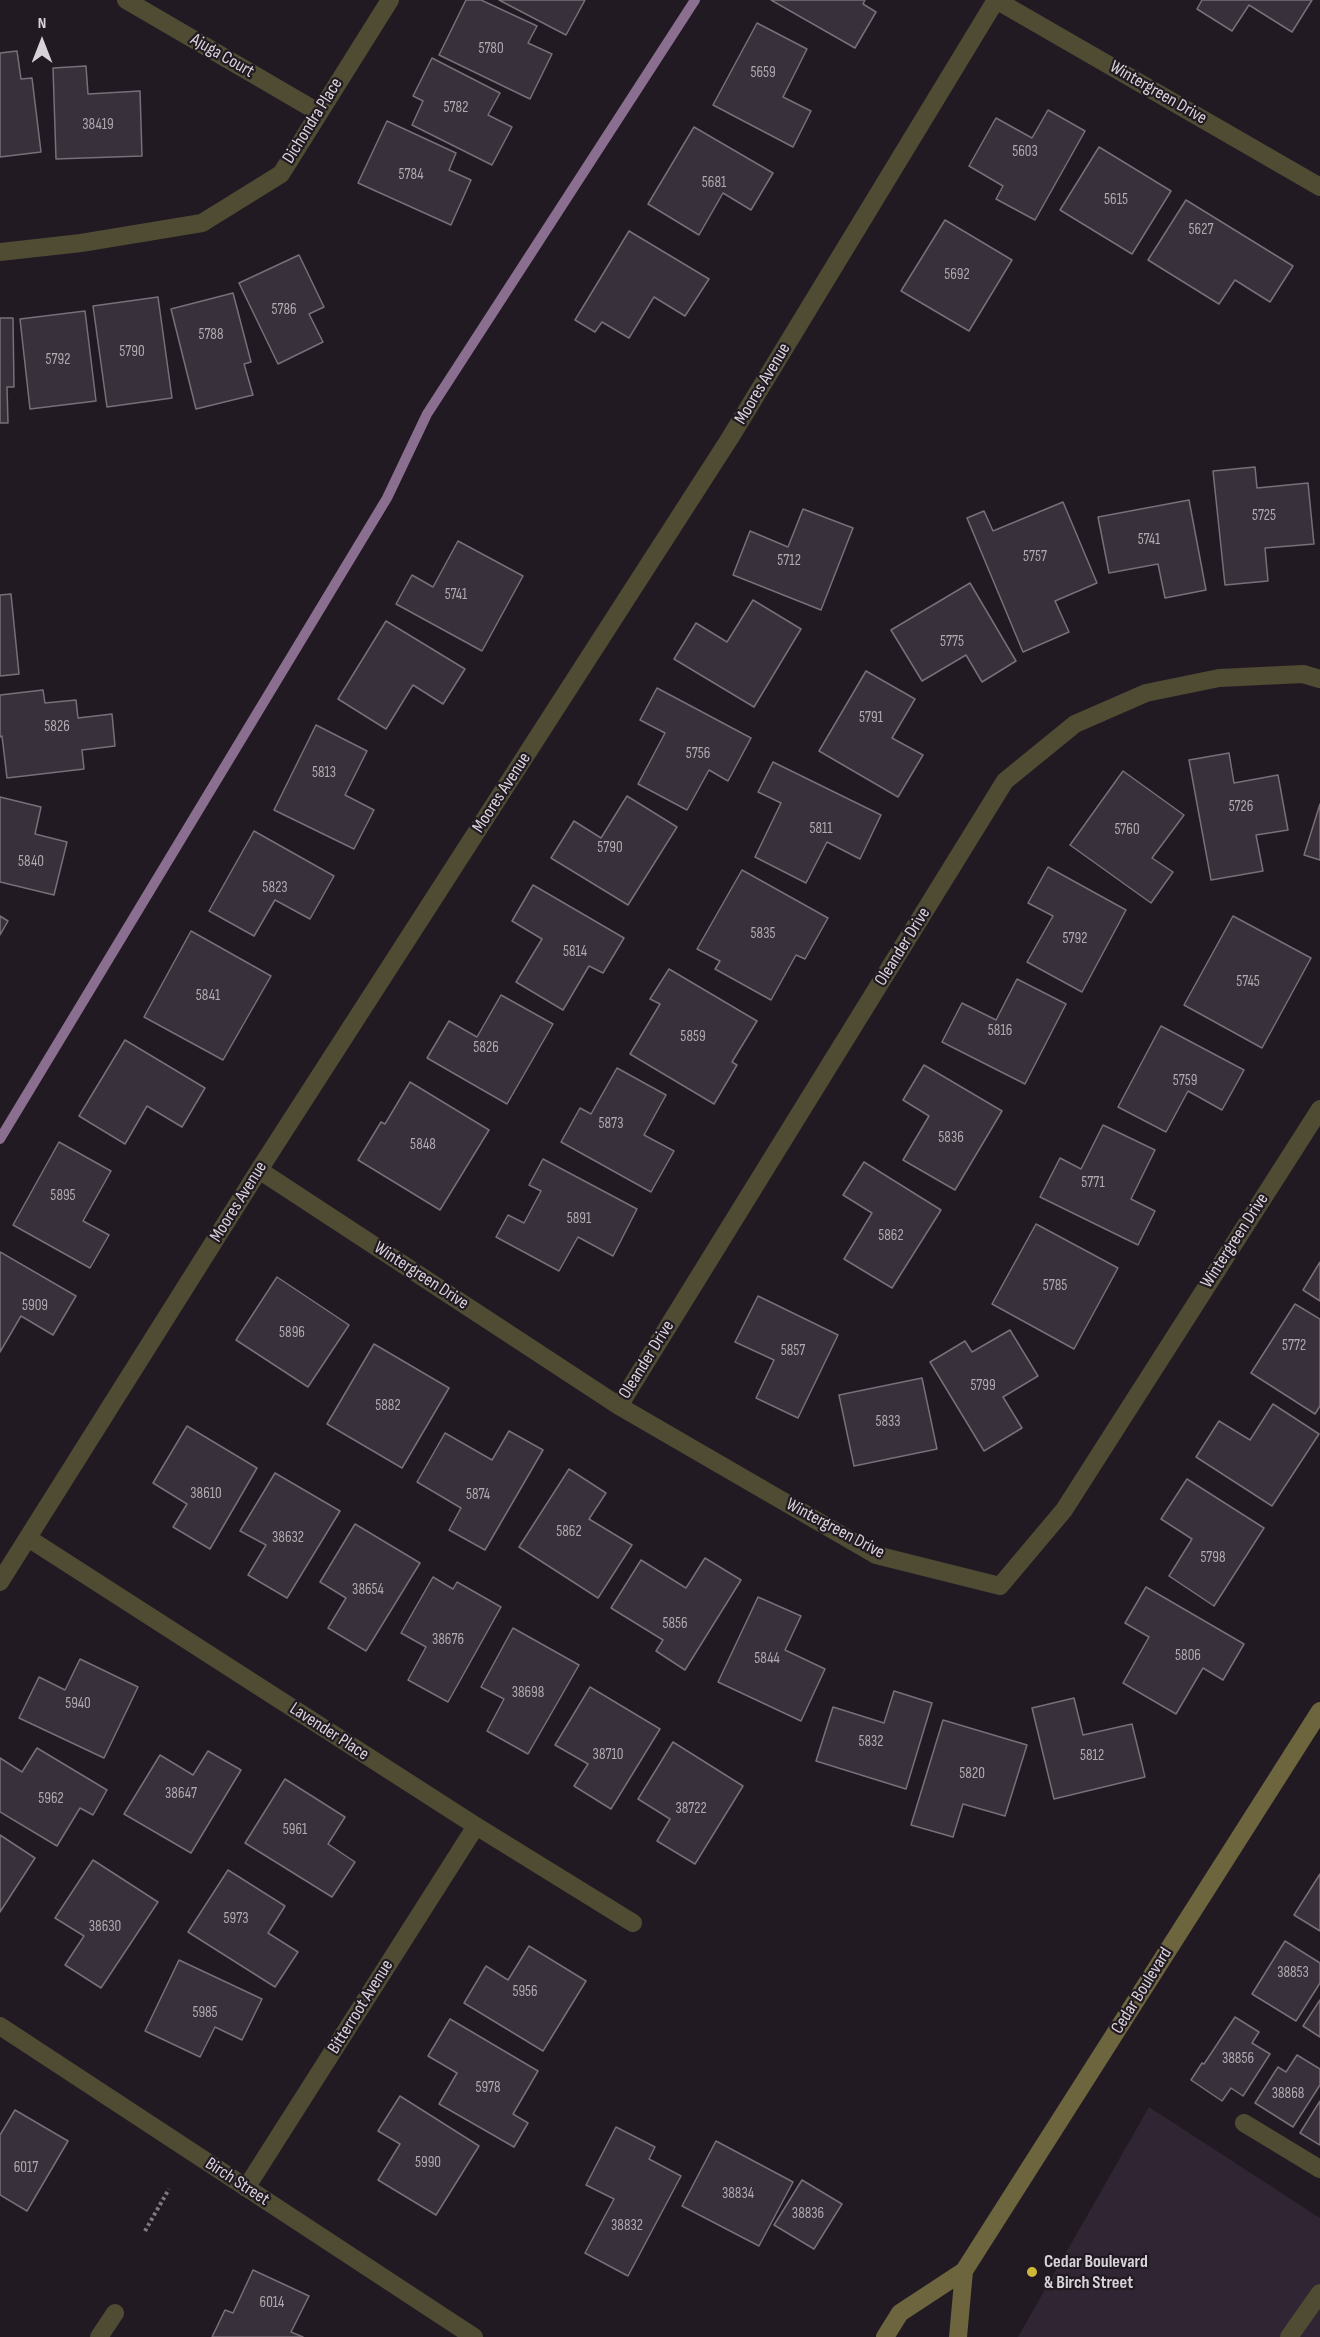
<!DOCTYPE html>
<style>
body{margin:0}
#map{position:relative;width:1320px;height:2337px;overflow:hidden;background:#221a23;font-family:"Sofia Sans Condensed",sans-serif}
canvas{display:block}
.north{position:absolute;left:12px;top:12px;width:60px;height:60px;-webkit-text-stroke:4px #221a23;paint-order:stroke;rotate:0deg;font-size:16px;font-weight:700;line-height:24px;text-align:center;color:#d8d3d9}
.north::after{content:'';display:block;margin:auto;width:21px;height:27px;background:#d8d3d9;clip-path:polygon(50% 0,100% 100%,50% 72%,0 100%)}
</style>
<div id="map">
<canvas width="1320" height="2337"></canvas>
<div class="north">N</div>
</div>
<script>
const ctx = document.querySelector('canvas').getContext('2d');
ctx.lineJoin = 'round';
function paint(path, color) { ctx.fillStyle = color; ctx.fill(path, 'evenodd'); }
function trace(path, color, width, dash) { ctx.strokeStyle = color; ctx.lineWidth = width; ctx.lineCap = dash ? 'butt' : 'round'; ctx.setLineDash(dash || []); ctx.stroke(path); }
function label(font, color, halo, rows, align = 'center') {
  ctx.font = font + ' "Sofia Sans Condensed",sans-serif'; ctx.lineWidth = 4.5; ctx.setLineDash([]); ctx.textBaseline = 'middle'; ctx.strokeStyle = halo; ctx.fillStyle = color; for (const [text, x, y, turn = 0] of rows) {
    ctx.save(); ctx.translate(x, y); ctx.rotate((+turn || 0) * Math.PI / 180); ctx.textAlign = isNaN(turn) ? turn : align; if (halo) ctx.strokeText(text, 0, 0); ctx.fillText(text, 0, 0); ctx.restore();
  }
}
paint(new Path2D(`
 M1149,2107L1320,2218V2337H1018Z`), '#302532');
trace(new Path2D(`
 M0,1139L387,498L427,414L695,0`), '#8b6f91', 10);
const building = new Path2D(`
 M466,0H481L537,26L528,43L552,54L530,99L439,55Z
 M499,0H585L566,35Z
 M771,0H865L863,4L876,12L855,48Z
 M1202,0H1312L1292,32L1249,5L1232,31L1197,9Z
 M757,23L807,49L783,97L811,111L793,147L713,105Z
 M17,51L21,79L32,78L41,152L0,157V53Z
 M432,58L500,93L488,115L512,127L492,165L412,125L423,101L413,96Z
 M86,66L88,94L140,91L142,156L56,159L53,68Z
 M1048,110L1085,131L1035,220L996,199L1003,186L969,166L996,118L1032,138Z
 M387,121L456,153L449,170L471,180L451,225L358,183Z
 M694,127L773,173L751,210L723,193L699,235L648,204Z
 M1099,147L1171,191L1132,254L1060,210Z
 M1186,200L1293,266L1270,302L1235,280L1219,304L1148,260Z
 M945,220L1012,260L969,331L901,291Z
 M629,231L709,279L685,316L654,297L629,338L602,322L595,332L575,320Z
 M299,255L324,307L309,314L323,342L278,364L239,283Z
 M233,293L251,362L244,364L253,395L196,409L171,309Z
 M158,297L172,398L107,407L93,306Z
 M85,311L96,401L30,409L20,319Z
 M0,318H13L14,387H7L8,423H0Z
 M1255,467L1257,488L1308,483L1314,544L1265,548L1268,581L1225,585L1213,471Z
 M1189,500L1206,590L1165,598L1158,564L1109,573L1098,517Z
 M1063,502L1097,583L1055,601L1069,632L1023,652L967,518L984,511L993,531Z
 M803,509L853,528L821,610L733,575L750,531L788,547Z
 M458,541L523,576L482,651L396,604L412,575L433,587Z
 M970,583L1016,661L982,682L966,655L922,681L891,630Z
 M11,594L19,674L0,676V595Z
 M753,600L801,629L754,707L674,659L696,623L727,642Z
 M386,621L465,669L443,704L413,685L386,729L338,699Z
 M866,671L915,699L892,738L923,755L898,797L819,751Z
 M657,688L751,738L728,781L709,770L687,810L638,784L665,733L640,720Z
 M43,690L45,703L76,700L78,718L112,714L115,746L82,750L84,769L7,778L2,736L0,737V695Z
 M316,725L367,751L345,795L374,810L354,849L274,810Z
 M1229,753L1234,783L1278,775L1288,830L1256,835L1263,871L1211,880L1189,760Z
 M773,762L881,815L860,859L827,842L806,883L755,857L781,803L758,792Z
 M1123,771L1184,815L1152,858L1173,872L1151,903L1070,845Z
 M627,796L677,827L628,905L551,858L574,821L601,838Z
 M0,797L41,807L35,834L67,842L54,895L0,882Z
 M1320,804V860L1304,855Z
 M254,831L334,876L310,919L275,900L254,936L209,911Z
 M1048,867L1126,910L1082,992L1027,962L1053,916L1028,903Z
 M742,870L828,918L805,959L796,955L771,1000L715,969L720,961L697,949Z
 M533,885L624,938L603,973L589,966L563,1010L516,982L542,939L512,921Z
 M0,916L8,921L0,935Z
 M1233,916L1311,958L1262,1048L1184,1005Z
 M191,931L271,976L223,1060L144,1017Z
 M669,969L757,1021L732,1062L737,1065L714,1104L630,1054L660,1004L650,999Z
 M1017,979L1066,1004L1025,1084L942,1042L962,1003L996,1020Z
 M501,995L553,1024L507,1104L427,1058L449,1021L477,1037Z
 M1161,1026L1244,1070L1222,1110L1188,1091L1166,1132L1118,1107Z
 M125,1040L205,1088L182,1127L147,1106L125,1144L79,1116Z
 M924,1065L1002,1111L955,1190L903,1160L929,1116L903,1100Z
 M617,1068L666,1095L644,1135L674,1151L651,1192L561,1142L580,1108L591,1114Z
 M410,1082L489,1130L440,1210L358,1160L381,1122L385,1124Z
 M1103,1125L1155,1150L1131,1199L1155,1211L1138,1245L1040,1197L1060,1158L1081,1169Z
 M59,1142L111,1171L83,1221L109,1235L90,1268L13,1225Z
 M543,1159L637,1209L613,1256L578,1237L559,1271L496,1237L508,1215L524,1223L541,1191L529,1185Z
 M864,1162L941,1210L892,1288L844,1259L872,1213L843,1195Z
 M1036,1224L1118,1268L1074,1349L992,1304Z
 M0,1252L76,1296L53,1335L21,1316L0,1352Z
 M1320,1262V1301L1303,1290Z
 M277,1277L349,1325L308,1387L236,1340Z
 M758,1296L838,1335L798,1418L756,1398L774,1360L735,1342Z
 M1295,1304L1320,1319V1406L1315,1414L1251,1373Z
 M1010,1330L1038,1376L1003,1397L1022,1428L984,1451L930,1362L965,1341L972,1352Z
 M374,1344L449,1388L402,1468L327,1424Z
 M922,1378L937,1449L854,1466L839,1395Z
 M1273,1404L1319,1434L1272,1506L1196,1457L1219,1421L1250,1440Z
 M187,1426L257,1468L210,1549L173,1527L187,1504L153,1483Z
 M509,1431L543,1450L485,1550L449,1530L461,1508L417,1482L445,1433L492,1460Z
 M569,1469L606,1493L589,1519L632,1545L598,1598L519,1547Z
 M275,1473L340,1511L287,1598L248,1575L266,1545L240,1531Z
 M1187,1479L1264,1528L1214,1606L1169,1576L1192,1539L1161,1519Z
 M355,1524L420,1563L366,1651L328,1628L346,1598L320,1582Z
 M705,1558L741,1580L685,1670L656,1651L663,1640L611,1608L641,1560L686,1588Z
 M433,1577L453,1589L457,1582L501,1607L448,1702L408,1680L426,1647L401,1633Z
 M1146,1587L1244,1644L1223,1680L1203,1668L1176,1714L1123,1683L1149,1637L1125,1623Z
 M758,1597L801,1616L785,1650L825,1669L801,1721L718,1682Z
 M513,1628L579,1665L528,1754L487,1731L504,1699L481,1687Z
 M80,1659L138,1687L104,1758L19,1718L39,1677L65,1690Z
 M590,1687L660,1729L611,1809L574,1786L588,1764L555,1745Z
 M894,1691L932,1703L906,1789L816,1761L833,1707L884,1723Z
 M1074,1698L1083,1735L1132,1724L1145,1777L1054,1799L1032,1708Z
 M943,1720L1027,1745L1005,1816L963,1804L953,1837L911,1825Z
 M673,1742L743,1786L695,1864L657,1841L670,1819L638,1799Z
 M37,1748L107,1790L93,1815L80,1808L57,1846L0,1812V1758L22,1772Z
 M208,1751L241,1770L191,1853L124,1814L160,1755L193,1775Z
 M285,1779L345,1817L328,1844L355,1862L332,1897L245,1843Z
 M0,1835L35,1858L0,1912Z
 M93,1860L158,1902L101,1988L65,1965L84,1936L55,1918Z
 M228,1870L285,1906L268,1933L298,1952L275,1987L188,1932Z
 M1320,1874V1931L1294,1915Z
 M1285,1941L1320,1963V1983L1296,2021L1252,1994Z
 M529,1946L586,1981L543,2051L464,2003L486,1966L508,1980Z
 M179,1960L262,1999L242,2040L215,2027L200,2057L145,2031Z
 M1320,2000V2037L1303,2026Z
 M1235,2017L1259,2032L1252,2043L1270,2054L1243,2096L1231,2088L1222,2101L1191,2080L1202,2063L1204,2064Z
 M450,2019L538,2071L513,2114L528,2123L514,2147L439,2104L457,2073L428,2056Z
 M1297,2055L1320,2069V2085L1293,2127L1255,2103L1278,2067L1286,2072Z
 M400,2096L479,2146L436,2215L378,2180L400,2144L378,2131Z
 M1320,2101V2145L1300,2133Z
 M15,2110L68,2141L27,2211L0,2195V2135Z
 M616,2127L655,2147L649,2159L681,2176L628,2276L585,2253L614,2199L586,2185Z
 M716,2141L793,2182L759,2246L682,2206Z
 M802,2180L842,2204L814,2249L774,2225Z
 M253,2270L309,2296L291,2332L303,2337H212L225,2310L233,2313Z`);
paint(building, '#38303a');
trace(building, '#796f7a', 1.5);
trace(new Path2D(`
 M145,2231L169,2189`), '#807981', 4, [3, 3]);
trace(new Path2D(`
 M1244,2123L1320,2169
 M1289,2337L1320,2293`), '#504c33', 18);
trace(new Path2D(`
 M126,0L318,112
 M996,0L1320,187
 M0,252L81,243L202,223L281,174L390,0
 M259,1170L619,1406L876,1555L1000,1586L1064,1510L1320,1109
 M619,1406L1005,781L1075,724L1146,693L1219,678L1303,674L1320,679
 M28,1538L476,1826L633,1923
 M0,1582L259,1170L730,438L996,0
 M0,2026L474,2337
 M246,2188L476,1826
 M99,2337L115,2313`), '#504c33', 18);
trace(new Path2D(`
 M885,2337L900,2313L964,2271L1320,1711
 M958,2337L964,2271`), '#6d653d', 18);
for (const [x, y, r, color] of [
 [1032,2272,6,"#cfb837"]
]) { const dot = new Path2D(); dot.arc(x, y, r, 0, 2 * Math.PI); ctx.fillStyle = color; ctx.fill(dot); trace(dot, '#221a23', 2); }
label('15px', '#b0aab1', null, [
 ["5780",491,49],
 ["5659",763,73],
 ["5782",456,108],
 ["38419",98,125],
 ["5603",1025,152],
 ["5784",411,175],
 ["5681",714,183],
 ["5615",1116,200],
 ["5627",1201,230],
 ["5692",957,275],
 ["5786",284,310],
 ["5788",211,335],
 ["5790",132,352],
 ["5792",58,360],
 ["5725",1264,516],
 ["5741",1149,540],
 ["5757",1035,557],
 ["5712",789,561],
 ["5741",456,595],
 ["5775",952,642],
 ["5791",871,718],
 ["5826",57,727],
 ["5756",698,754],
 ["5813",324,773],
 ["5726",1241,807],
 ["5811",821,829],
 ["5760",1127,830],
 ["5790",610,848],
 ["5840",31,862],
 ["5823",275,888],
 ["5835",763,934],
 ["5792",1075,939],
 ["5814",575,952],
 ["5745",1248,982],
 ["5841",208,996],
 ["5816",1000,1031],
 ["5859",693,1037],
 ["5826",486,1048],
 ["5759",1185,1081],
 ["5873",611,1124],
 ["5836",951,1138],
 ["5848",423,1145],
 ["5771",1093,1183],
 ["5895",63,1196],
 ["5891",579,1219],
 ["5862",891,1236],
 ["5785",1055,1286],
 ["5909",35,1306],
 ["5896",292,1333],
 ["5772",1294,1346],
 ["5857",793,1351],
 ["5799",983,1386],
 ["5882",388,1406],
 ["5833",888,1422],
 ["38610",206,1494],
 ["5874",478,1495],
 ["5862",569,1532],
 ["38632",288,1538],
 ["5798",1213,1558],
 ["38654",368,1590],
 ["5856",675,1624],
 ["38676",448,1640],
 ["5806",1188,1656],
 ["5844",767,1659],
 ["38698",528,1693],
 ["5940",78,1704],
 ["5832",871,1742],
 ["38710",608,1755],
 ["5812",1092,1756],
 ["5820",972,1774],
 ["38647",181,1794],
 ["5962",51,1799],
 ["38722",691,1809],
 ["5961",295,1830],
 ["5973",236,1919],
 ["38630",105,1927],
 ["38853",1293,1973],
 ["5956",525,1992],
 ["5985",205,2013],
 ["38856",1238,2059],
 ["5978",488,2088],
 ["38868",1288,2094],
 ["5990",428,2163],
 ["6017",26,2168],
 ["38834",738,2194],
 ["38836",808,2214],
 ["38832",627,2226],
 ["6014",272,2303]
]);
label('18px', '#d8d3d9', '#221a23', [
 ["Ajuga Court",222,56,30],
 ["Wintergreen Drive",1158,93,30],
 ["Dichondra Place",313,121,-58],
 ["Moores Avenue",763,384,-59],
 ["Moores Avenue",502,793,-57],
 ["Oleander Drive",903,947,-58],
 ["Moores Avenue",239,1202,-58],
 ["Wintergreen Drive",1235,1241,-57],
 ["Wintergreen Drive",421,1276,33],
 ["Oleander Drive",647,1360,-58],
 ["Wintergreen Drive",835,1529,28],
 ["Lavender Place",329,1732,33],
 ["Cedar Boulevard",1142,1991,-58],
 ["Bitterroot Avenue",361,2007,-58],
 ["Birch Street",237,2182,33]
]);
label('bold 18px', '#d8d3d9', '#221a23', [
 ["Cedar Boulevard",1044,2262],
 ["& Birch Street",1044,2283]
], 'left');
</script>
